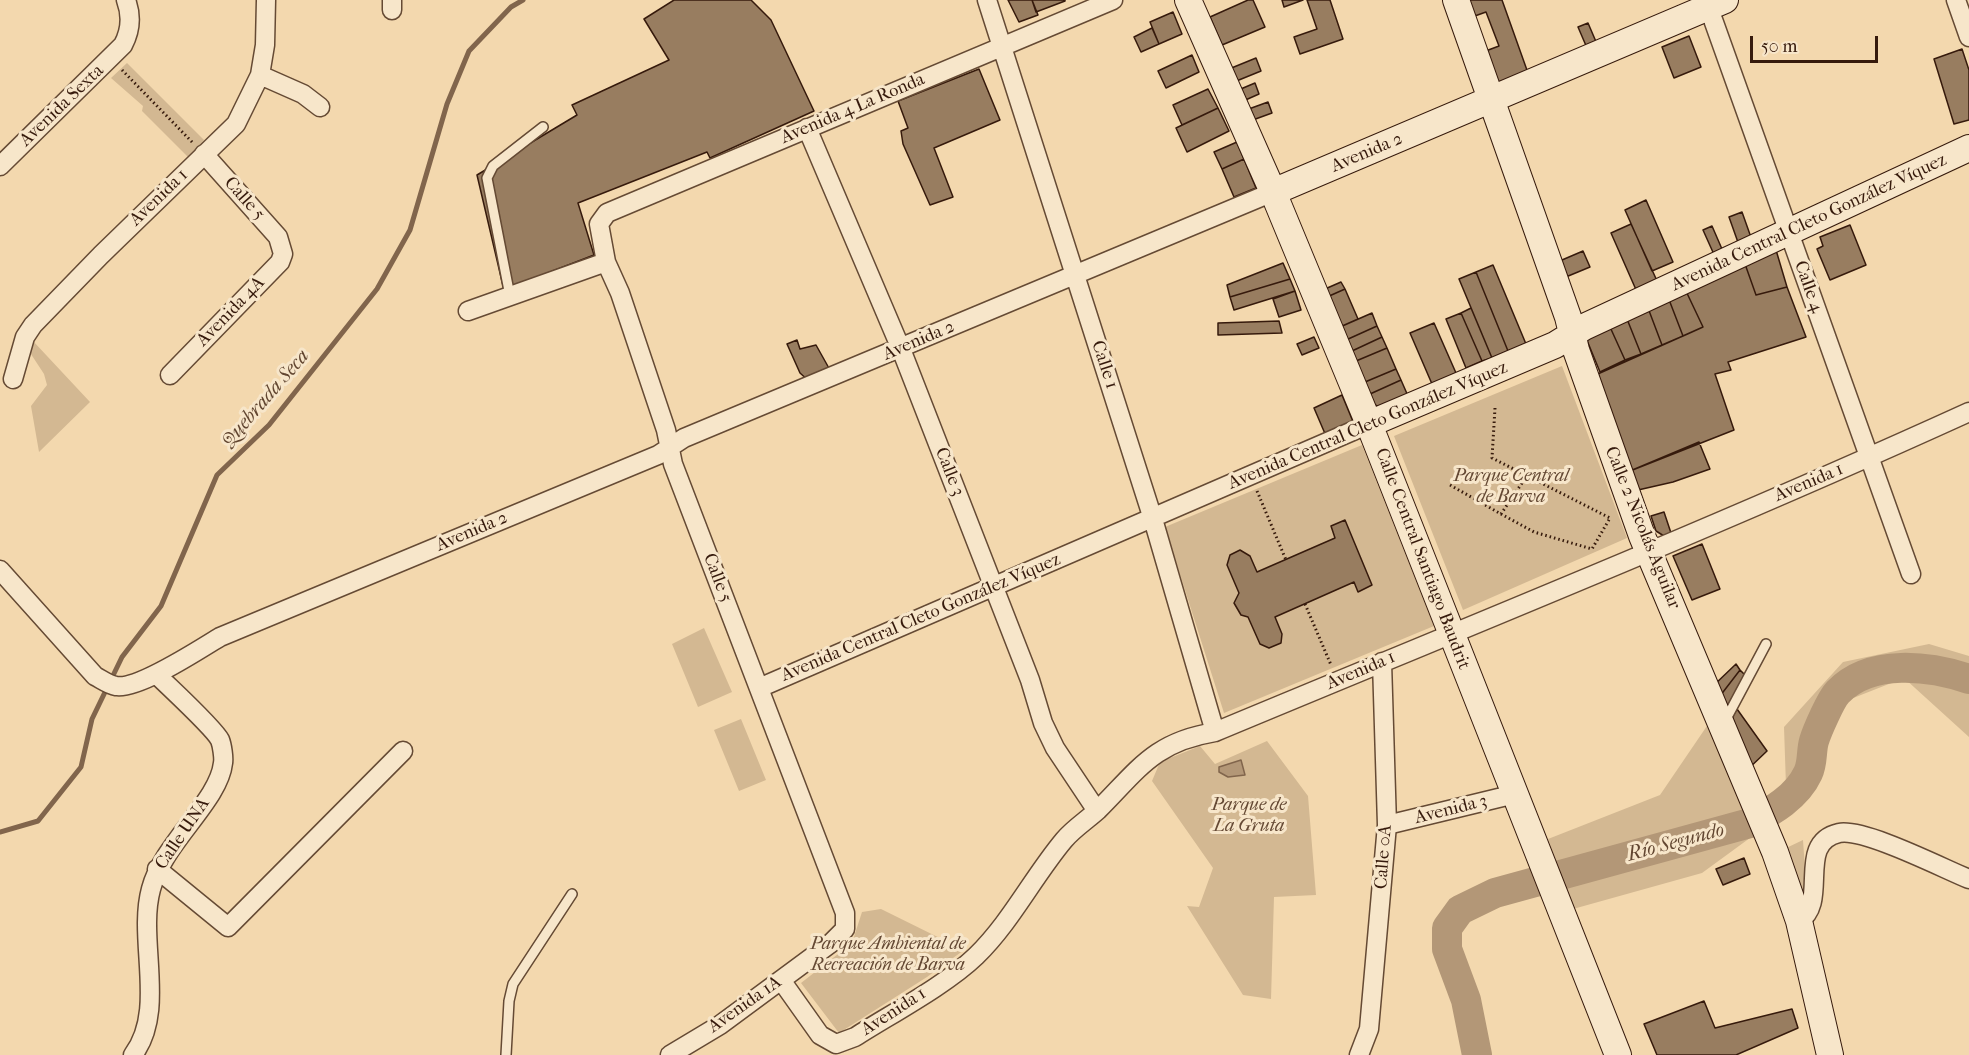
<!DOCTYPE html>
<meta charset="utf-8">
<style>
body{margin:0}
#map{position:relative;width:1969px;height:1055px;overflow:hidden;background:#f3d8ae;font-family:"IM FELL French Canon",serif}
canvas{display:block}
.scale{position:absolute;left:1750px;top:36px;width:128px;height:27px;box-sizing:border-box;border:3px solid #361a0c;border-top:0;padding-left:8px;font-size:18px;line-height:21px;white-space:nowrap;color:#361a0c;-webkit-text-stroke:4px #f7e6ca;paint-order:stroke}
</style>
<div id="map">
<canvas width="1969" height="1055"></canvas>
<div class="scale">50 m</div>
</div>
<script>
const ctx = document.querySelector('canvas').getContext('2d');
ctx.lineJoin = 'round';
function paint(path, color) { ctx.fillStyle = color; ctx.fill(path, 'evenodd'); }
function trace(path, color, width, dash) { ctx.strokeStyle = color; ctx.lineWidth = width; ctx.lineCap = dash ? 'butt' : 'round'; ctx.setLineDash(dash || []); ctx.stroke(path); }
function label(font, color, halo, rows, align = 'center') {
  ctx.font = font + ' "IM FELL French Canon",serif'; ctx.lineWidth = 6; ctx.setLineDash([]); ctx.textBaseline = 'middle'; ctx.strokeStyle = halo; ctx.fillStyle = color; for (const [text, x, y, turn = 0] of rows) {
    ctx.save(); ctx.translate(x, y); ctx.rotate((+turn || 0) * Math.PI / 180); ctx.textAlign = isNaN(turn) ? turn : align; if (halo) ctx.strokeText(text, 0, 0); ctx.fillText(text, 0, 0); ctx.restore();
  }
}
paint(new Path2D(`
 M127,63L204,140L188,157L142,111L143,106L111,78Z
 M33,341L90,402L39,452L31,406L47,385L44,374L27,348Z
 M1562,366L1627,538L1463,610L1394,436Z
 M1362,445L1434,626L1224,713L1165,527ZM1345,520L1371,585L1358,592L1354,582L1275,617L1282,634L1281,643L1269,648L1260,644L1248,617L1241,615L1235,603L1239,593L1227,566L1230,555L1241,550L1250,556L1257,572L1335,538L1331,526Z
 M704,628L732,692L698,707L672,644Z
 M1929,644L1969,656V737L1904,678L1828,708L1786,786L1784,727L1843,662Z
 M741,719L766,780L739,791L714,730Z
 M1711,720L1754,835L1702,873L1573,909L1548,839L1660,795Z
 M1267,741L1308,796L1316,895L1274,897L1271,999L1243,995L1187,906L1199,907L1213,868L1152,781L1160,762L1200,746L1215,764Z
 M1803,840L1806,884L1800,895L1782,850Z
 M881,909L964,950L927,977L839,1033L801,983L852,943L862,912Z`), '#d3b892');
const water = new Path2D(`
 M1241,760L1245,775L1228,777L1219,772V767Z`);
paint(water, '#b39777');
trace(water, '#81654c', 1.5);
trace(new Path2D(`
 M0,832L38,821L81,767L92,719L122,657L161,606L217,475L269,425L377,289L410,230L447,104L469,51L511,7L523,0`), '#81654c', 5);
trace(new Path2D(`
 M1477,1055L1466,1000L1447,949V928L1460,910L1495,893L1750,823C1772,811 1797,797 1808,773C1813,763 1811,751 1814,741C1817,731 1831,699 1838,692C1871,658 1930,666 1969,679`), '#b39777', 30);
const building = new Path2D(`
 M674,0H751L771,20L814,111L710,158L707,152L578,203L594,255L504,290L477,175L577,115L572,105L669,60L644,19Z
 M1008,0H1032L1038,15L1019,22Z
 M1032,0H1065V1L1036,12Z
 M1248,0H1253L1265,27L1222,45L1210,17Z
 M1282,0H1303L1284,7Z
 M1307,0H1330L1343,39L1300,54L1294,37L1317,29Z
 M1466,0H1502L1528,73L1495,85L1483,52L1499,46L1486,12L1472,17Z
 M1173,12L1182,34L1159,44L1150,22Z
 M1588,23L1597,44L1587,48L1578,27Z
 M1152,28L1159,44L1141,52L1134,37Z
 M1689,36L1701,67L1674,78L1662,47Z
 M1962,49L1969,70V120L1954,124L1934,59Z
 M1192,55L1199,72L1166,88L1158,71Z
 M1256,58L1261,71L1234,82L1229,69Z
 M979,69L1000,120L934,148L953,197L930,205L903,144L901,131L908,128L898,101Z
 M1255,83L1259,94L1241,102L1236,91Z
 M1208,89L1218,108L1182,125L1173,105Z
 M1268,102L1272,113L1250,121L1246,110Z
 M1218,108L1229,131L1187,152L1176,128Z
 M1237,142L1244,159L1222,169L1214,152Z
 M1244,159L1256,188L1234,197L1222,169Z
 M1646,200L1673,262L1652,271L1625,210Z
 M1742,212L1753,243L1740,248L1729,217Z
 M1631,224L1658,283L1637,292L1611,233Z
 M1850,225L1866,265L1830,280L1817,249L1823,246L1820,237Z
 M1712,226L1725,256L1716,259L1703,230Z
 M1776,250L1787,287L1756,295L1745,264Z
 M1583,251L1590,267L1561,279L1555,263Z
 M1283,263L1290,279L1230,297L1227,285Z
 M1745,264L1756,295L1787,287L1806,337L1728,362L1731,370L1715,374L1734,430L1630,471L1591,377L1703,327L1685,289Z
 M1493,265L1526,344L1508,351L1476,272Z
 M1476,272L1508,351L1492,358L1459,279Z
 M1290,279L1295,291L1234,310L1230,297Z
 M1341,282L1345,289L1327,297L1325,289Z
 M1345,289L1358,319L1340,327L1327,297Z
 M1685,289L1703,327L1683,336L1668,297Z
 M1295,291L1301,310L1279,317L1273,299Z
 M1668,297L1683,336L1662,345L1648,308Z
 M1471,308L1492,358L1482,361L1461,313Z
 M1648,308L1662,345L1641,354L1627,319Z
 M1372,313L1377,326L1346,340L1340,327Z
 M1461,313L1482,361L1466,368L1446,319Z
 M1627,319L1641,354L1625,360L1610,327Z
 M1279,321L1282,333L1218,335V323Z
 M1434,323L1456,373L1432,384L1410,333Z
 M1377,326L1382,337L1352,351L1346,340Z
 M1610,327L1625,360L1600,372L1586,338Z
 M1314,337L1319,348L1302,355L1297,344Z
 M1382,337L1387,348L1356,361L1352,351Z
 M797,340L800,349L816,345L830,370L810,382L800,373L787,344Z
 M1387,348L1396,369L1365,382L1356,361Z
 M1396,369L1401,380L1370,394L1365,382Z
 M1401,380L1408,396L1383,408L1375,405L1370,394Z
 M1342,395L1354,424L1326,436L1314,408Z
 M1699,442L1710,469L1673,482L1638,490L1630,471Z
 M1664,512L1671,533L1664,536L1656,531L1651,516Z
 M1345,520L1372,585L1358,592L1354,582L1275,617L1282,634L1281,643L1269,648L1260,644L1248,617L1241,615L1234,603L1239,593L1227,565L1230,555L1240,550L1250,556L1257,572L1335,538L1331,526Z
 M1702,544L1720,589L1692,600L1673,556Z
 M1736,664L1740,670L1720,696L1713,686Z
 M1740,670L1745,675L1727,707L1720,696Z
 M1737,709L1767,751L1745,772L1727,725Z
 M1744,858L1750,874L1723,885L1716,869Z
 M1704,1001L1715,1028L1792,1009L1798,1028L1736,1055H1657L1644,1024Z`);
paint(building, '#987d60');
trace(building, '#361a0c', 1.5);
const lane = new Path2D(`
 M510,296L487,178L493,166L543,127
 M1725,721L1766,644
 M506,1055L509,1001L513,984L572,894`);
const street = new Path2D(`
 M392,0V10
 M987,0L1153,519L1215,732
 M1706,0L1911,574
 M1956,0L1969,37
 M260,75L303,94L320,107
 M807,128L901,349L1030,680L1043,723L1055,748L1097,811
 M0,166L123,45C131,30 132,16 126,0
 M468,311L606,262
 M170,375L280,262L283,254L278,237L204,154
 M13,379L25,337L33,325L101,255L236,124L260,75L265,45L266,0
 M0,570L95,676C101,679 109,685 116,686C138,690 200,649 220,637L658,455L684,438L1273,192
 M759,688L1369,424
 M1387,825L1515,794
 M157,869L228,927L403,751
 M1799,921C1830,902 1795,843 1839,833C1864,828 1942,868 1969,879
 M781,980L820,1035L836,1044L855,1037C891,1014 946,985 976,956C1011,922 1033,877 1064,840C1073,829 1087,820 1098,810C1139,769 1154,742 1215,732C1467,627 1721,525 1969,412
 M133,1055C167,1010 137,940 151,889C163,843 219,801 223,763C224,758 222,745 220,740C214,728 169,687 156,674
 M670,1055L720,1025L831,943L845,929V913L673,464L666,430L620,293L606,262L599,224L607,213L1113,0
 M1359,1055L1369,1029L1387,825L1382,662`);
const secondary = new Path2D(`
 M1188,0L1273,192L1369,424L1618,1055
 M1456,0L1568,317L1576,350L1642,536L1775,852L1799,921L1830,1055
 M1273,192L1725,0
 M1369,424L1555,345L1584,327L1969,148`);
trace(lane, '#654a34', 12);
trace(street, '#654a34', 21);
trace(secondary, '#361a0c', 28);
trace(new Path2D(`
 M122,70L193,143
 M1495,408L1492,458L1610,518L1592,549L1534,532L1501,514
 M1450,485L1501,514L1526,477
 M1257,491L1286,560
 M1305,604L1331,665`), '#361a0c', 3, [1.5, 3]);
trace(lane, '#f7e6ca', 9);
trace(street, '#f7e6ca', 18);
trace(secondary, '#f7e6ca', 26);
label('18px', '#361a0c', '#f7e6ca', [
 ["Avenida Sexta",62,106,-44],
 ["Avenida 4 La Ronda",853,109,-23],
 ["Avenida 2",1367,153,-23],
 ["Avenida 1",159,198,-44],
 ["Calle 5",244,199,48],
 ["Avenida Central Cleto González Víquez",1809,223,-25],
 ["Calle 4",1808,287,70],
 ["Avenida 4A",231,312,-46],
 ["Avenida 2",919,341,-23],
 ["Calle 1",1104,365,72],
 ["Avenida Central Cleto González Víquez",1368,426,-23],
 ["Calle 3",949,472,68],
 ["Avenida 1",1809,483,-23],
 ["Calle 2 Nicolás Aguilar",1642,528,68],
 ["Avenida 2",472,532,-23],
 ["Calle Central Santiago Baudrit",1422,559,69],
 ["Calle 5",717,578,69],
 ["Avenida Central Cleto González Víquez",921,618,-23],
 ["Avenida 1",1361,671,-23],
 ["Avenida 3",1451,810,-14],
 ["Calle UNA",183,834,-56],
 ["Calle 0A",1384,857,-86],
 ["Avenida 1A",745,1005,-35],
 ["Avenida 1",894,1012,-33]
]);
label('italic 18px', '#654934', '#f7e6ca', [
 ["Parque Central",1511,477],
 ["de Barva",1511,498],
 ["Parque de",1249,806],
 ["La Gruta",1249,827],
 ["Parque Ambiental de",888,945],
 ["Recreación de Barva",888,966]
]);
label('italic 20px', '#624631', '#f7e6ca', [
 ["Quebrada Seca",266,399,-49],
 ["Río Segundo",1676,843,-15]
]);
</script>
